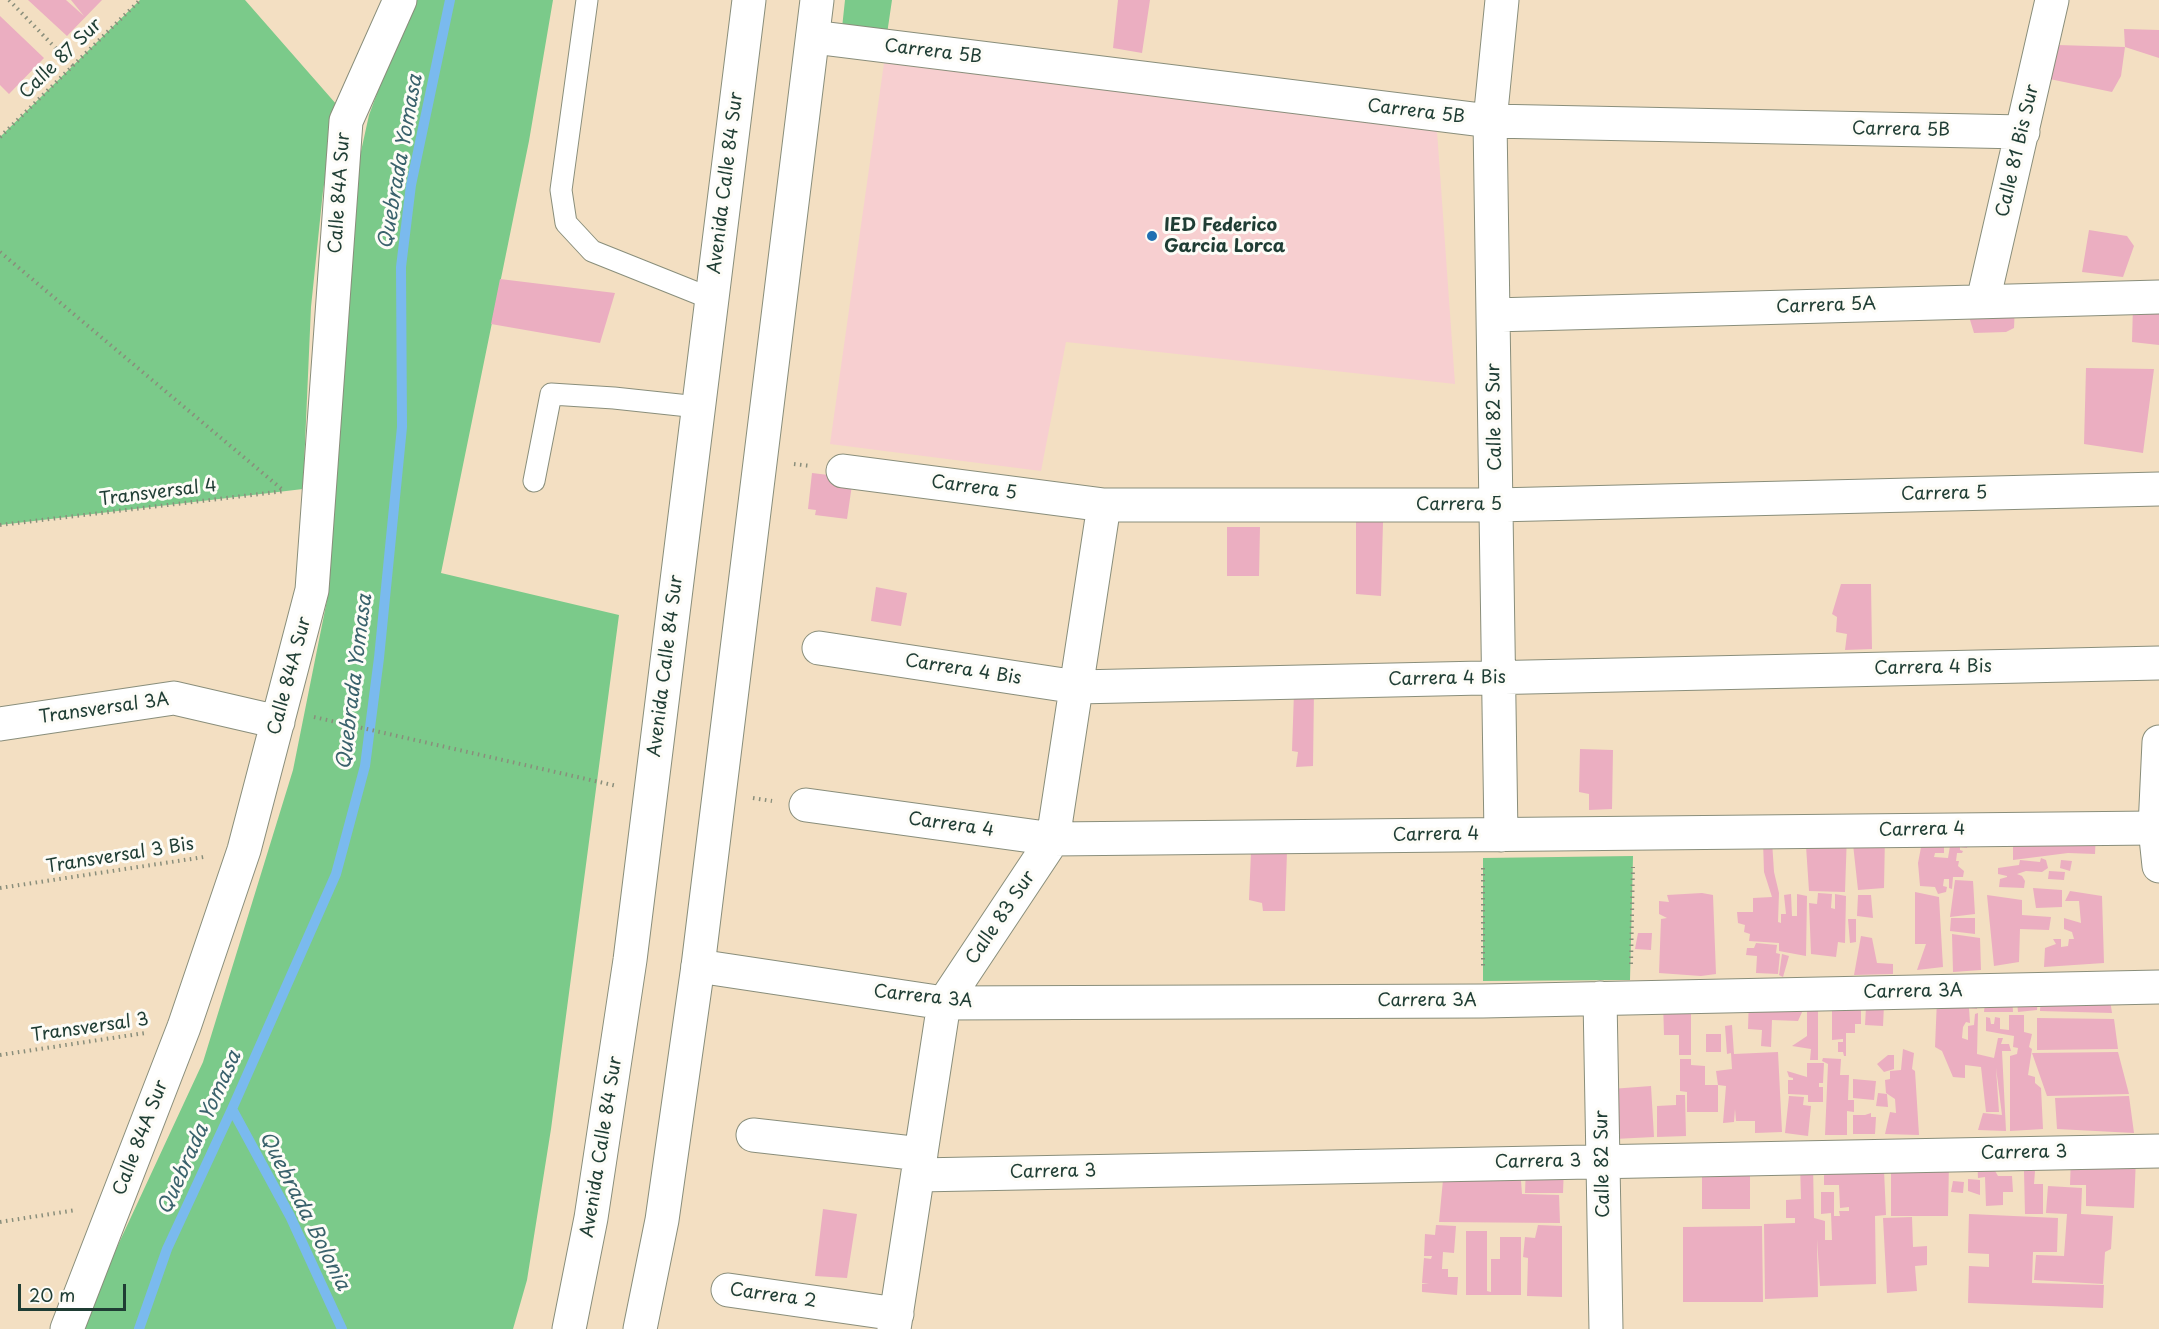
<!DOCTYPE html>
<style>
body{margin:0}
#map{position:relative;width:2159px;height:1329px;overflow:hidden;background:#f3dfc2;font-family:"Playpen Sans",sans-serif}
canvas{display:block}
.scale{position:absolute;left:18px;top:1284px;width:108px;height:27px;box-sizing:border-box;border:3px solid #1f3d34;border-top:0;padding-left:8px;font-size:18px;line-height:21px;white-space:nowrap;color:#1f3d34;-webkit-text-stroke:4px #fdfcf7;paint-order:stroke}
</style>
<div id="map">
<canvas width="2159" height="1329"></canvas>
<div class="scale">20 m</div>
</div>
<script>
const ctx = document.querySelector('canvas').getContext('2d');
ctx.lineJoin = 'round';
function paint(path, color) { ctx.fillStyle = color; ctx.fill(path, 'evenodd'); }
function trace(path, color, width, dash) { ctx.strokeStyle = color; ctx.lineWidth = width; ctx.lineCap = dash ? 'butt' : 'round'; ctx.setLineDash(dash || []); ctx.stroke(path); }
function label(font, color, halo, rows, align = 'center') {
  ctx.font = font + ' "Playpen Sans",sans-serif'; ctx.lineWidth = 6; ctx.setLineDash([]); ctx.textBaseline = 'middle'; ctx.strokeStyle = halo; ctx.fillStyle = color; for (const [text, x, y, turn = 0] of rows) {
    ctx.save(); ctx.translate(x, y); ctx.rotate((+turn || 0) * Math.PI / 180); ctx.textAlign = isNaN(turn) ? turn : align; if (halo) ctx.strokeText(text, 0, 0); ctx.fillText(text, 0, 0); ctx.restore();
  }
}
paint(new Path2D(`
 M884,63L1437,131L1455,384L1066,342L1041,471L830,444Z`), '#f7cfd0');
paint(new Path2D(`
 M140,0H245L337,105L323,191L311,307L303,489L0,525V137Z
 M414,0H553L529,141L441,573L619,615L551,1129L527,1280L513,1329H79L203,1062L293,770L327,600L347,215L369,115L398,37Z
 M845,0H892L887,34L842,28Z
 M1633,856L1630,980L1483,981V858Z`), '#7bca8a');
trace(new Path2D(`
 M232,1109L290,1216L342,1329
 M139,1329L167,1249L232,1109L336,874L365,766L379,658L402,427L401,267L411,185L450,0`), '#7abaee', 10);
paint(new Path2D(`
 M28,0H66L84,16L71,0H102L67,36Z
 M1118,0H1150L1142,53L1113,48Z
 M0,16L44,58L9,94L0,85Z
 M2124,29L2159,30V58L2125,47Z
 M2057,45L2125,47L2121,76L2112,92L2040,77Z
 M2089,230L2127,236L2134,246L2123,277L2082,272Z
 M500,279L615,293L600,343L491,324Z
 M2015,305L2014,328L2006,332L1974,333L1967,310Z
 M2133,305H2159V345L2132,342Z
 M2086,368L2154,369L2143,453L2084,444Z
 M812,473L853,478L847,519L815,515L816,510L808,509Z
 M1356,522H1383L1381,596L1356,594Z
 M1227,527H1260L1259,576H1227Z
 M1841,584H1871L1872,649L1845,650L1847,634L1836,632L1837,617L1832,614Z
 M876,587L907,593L901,626L871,621Z
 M1314,691L1313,766L1296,767L1298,752L1292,751L1294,692Z
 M1580,749L1613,750L1612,809L1589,810V794L1579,792Z
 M2096,833L2095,854L2068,853L2013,860V834Z
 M1847,834L1845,892L1809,891L1806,846Z
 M1852,835H1885L1884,888L1858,890Z
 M1923,837H1944V853H1935L1934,857L1948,858L1951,840L1968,842L1967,848L1960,847V850L1963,851L1962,853H1957L1956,861H1959L1958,866L1964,871L1963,877H1953L1952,889L1949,888V879H1944L1943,886L1947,887L1946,892L1938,894L1935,887L1920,886L1918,863Z
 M1763,841H1772L1774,872L1779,893L1778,922L1781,923V914H1786L1784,895L1791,894L1792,916H1797V894L1807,896L1806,956L1779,951V943L1749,941L1750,934L1744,932L1745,925L1738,923L1737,912H1753V898L1772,897L1764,872Z
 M1251,852H1287L1285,911H1263L1262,903L1249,900Z
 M2041,858L2046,860L2048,868L2042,872L2026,871L2017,874L2022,876L2025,881L2024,888L1999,887L2000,879L2007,877V876L1998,874V868L2019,865L2020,860L2040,862Z
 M2061,860L2072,861L2070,871L2060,868Z
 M2049,871L2065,872L2064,880L2048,879Z
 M1955,880L1973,881L1975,914L1950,917Z
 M2033,888L2062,890V907L2036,908Z
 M2070,891L2102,896L2104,963L2044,967L2045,948L2056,944L2053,939H2061V947L2068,946L2069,939H2074L2072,932L2064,929V918L2081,923L2079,901H2065Z
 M1915,892L1939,897L1943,967L1917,970L1926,944H1915Z
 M1702,893L1713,895L1716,974L1701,976L1659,973L1661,919L1667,918L1659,914V901L1669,902L1667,895Z
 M1818,893L1832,894L1831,908L1835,909V894L1846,896L1845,943L1838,942L1836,957L1811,954L1809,903L1817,904Z
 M1858,895H1871L1873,918L1857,916Z
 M1987,895L2022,900V915L2051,917L2049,930L2020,929L2019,962L1994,966Z
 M1951,918H1975V934L1950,931Z
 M1848,919H1856V942L1850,943Z
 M1638,933H1652L1651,950L1635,949Z
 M1952,934L1980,938L1981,970L1953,972Z
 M1861,936L1872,938L1877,963L1893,964V974L1854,975Z
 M1756,943L1777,945L1776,953L1780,954L1778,974L1756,973L1757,956L1746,955L1747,948H1754Z
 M1782,954L1789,956L1783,977L1779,975Z
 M2016,991L2038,994L2037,1010L2018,1012Z
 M2041,993H2109L2112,1013L2040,1011Z
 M1979,994L1977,1009L1969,1008L1970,1023L1966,1022L1963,1027L1962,1038L1968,1040V1026L1974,1025L1975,1014L1978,1013L1977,1054L1994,1058L1998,1038H2003L2001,1044H2009L2011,1051H2002L2006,1131L1978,1130L1983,1113L2002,1115L1996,1068L1999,1112H1986L1981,1067L1965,1065V1078L1953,1077L1942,1051L1935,1047L1937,999Z
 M1986,994L2012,995L2013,1012H1984Z
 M1749,996L1803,1010L1798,1021L1772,1020L1771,1047L1761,1046L1762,1030L1748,1029Z
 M1818,998V1060H1810L1811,1049L1792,1046L1807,1036V1006Z
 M1663,1001H1691V1055H1679V1035H1664Z
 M1884,1005L1883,1026L1865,1025L1866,1007Z
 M1832,1010H1861V1024H1855V1033H1846V1056H1844L1843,1052H1838V1042H1843V1039L1832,1040Z
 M2009,1015H2024V1032L2032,1034L2029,1047L2032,1049L2028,1075L2035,1077V1083L2041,1088L2043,1129L2010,1131V1056L2017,1054L2018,1048L2013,1047L2014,1036L1986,1031V1017L1990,1018L1991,1024H1994L1995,1017L2000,1018V1029L2009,1030Z
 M2037,1018L2114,1019L2118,1049L2037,1050Z
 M1732,1025L1734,1054L1778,1052L1782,1132L1755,1133V1121H1736L1735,1109L1734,1122L1723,1123L1726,1086L1718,1085L1716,1071L1732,1069L1731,1053L1727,1054L1725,1026Z
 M1706,1034H1721V1052H1706Z
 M1903,1049L1914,1053L1912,1069L1915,1071L1919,1135L1885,1134L1890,1112L1896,1113L1895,1099L1886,1093L1885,1080L1890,1079V1071L1901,1070Z
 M2118,1052L2129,1094L2047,1096L2032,1053Z
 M1888,1055H1894V1069L1884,1072L1877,1064Z
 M1823,1058L1841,1059L1840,1075H1849L1848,1100H1854V1112L1847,1111V1135H1825L1828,1064L1822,1061Z
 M1680,1059H1691V1065L1705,1066V1085H1718V1112H1687V1092L1680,1091Z
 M1807,1063H1824L1823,1083H1819V1087H1823V1102H1808V1095L1788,1094V1080H1793V1078L1789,1077L1787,1071L1807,1077Z
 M1853,1079L1876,1081L1874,1100L1853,1098Z
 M1651,1086L1654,1137L1614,1139L1611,1089Z
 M1878,1093L1887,1094L1888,1107L1876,1106Z
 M1676,1095H1685L1686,1136L1657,1137V1106L1676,1105Z
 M1789,1096L1804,1097L1803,1105L1811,1106L1808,1136L1785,1133Z
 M2129,1096L2134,1133L2057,1129L2055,1098Z
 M1871,1113V1117H1876L1875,1134H1853V1115H1865Z
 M2071,1156L2136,1157L2134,1208L2086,1206V1185H2070Z
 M1987,1157L1998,1176H2012L2013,1192H2003V1205L1986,1206L1985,1177L1978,1178L1977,1158Z
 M1891,1161H1949L1948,1216H1891Z
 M1702,1163H1750V1209H1702Z
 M1800,1164H1813L1814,1218L1825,1221V1240H1832L1831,1213L1821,1214V1192H1834V1216H1840L1839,1211H1849V1207L1840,1208L1839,1185H1824V1168L1884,1170L1886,1215L1875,1216L1876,1284L1820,1286L1817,1239L1818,1297L1765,1299L1764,1224L1795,1223V1218H1786V1200L1801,1199Z
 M1526,1166H1564L1563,1193H1525Z
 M1520,1168L1522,1194L1559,1195L1560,1223L1439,1222L1444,1169Z
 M2024,1171H2035L2034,1184H2043V1214H2025Z
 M1968,1179L1980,1180V1195L1968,1191Z
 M1953,1181L1964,1182L1963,1193L1951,1192Z
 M2048,1186L2082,1188L2081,1214L2113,1216L2111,1249L2105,1252L2103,1284L2034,1280L2036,1255L2064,1256L2067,1214L2046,1213Z
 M823,1209L857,1214L847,1278L815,1276Z
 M1969,1214L2058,1218L2057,1252H2033L2032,1283L2104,1285L2103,1308L1968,1303L1969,1266L1989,1267V1254L1968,1253Z
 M1912,1217L1913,1247L1927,1246V1265L1915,1266L1917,1291L1887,1293L1883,1218Z
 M1436,1225L1456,1226L1454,1253L1443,1252L1442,1269H1448V1277H1458L1457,1295L1422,1292V1284H1429L1422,1283L1424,1258L1431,1259L1432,1256H1424L1425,1234L1435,1235Z
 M1538,1225L1562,1226V1297L1527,1296L1528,1258L1523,1257L1525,1237L1535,1238Z
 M1762,1226L1763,1302H1683V1227Z
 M1466,1231H1487V1291L1491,1292V1259H1500V1237H1521V1295H1466Z`), '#ebaec1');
const service = new Path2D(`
 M587,0L561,190L566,223L592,251L712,299
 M534,481L551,394L614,398L698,407`);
const minor = new Path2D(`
 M813,37L1490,121L2023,132
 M1983,301L2052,0
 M1493,315L2159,297
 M843,471L1104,505H1496L2159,489
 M819,648L1077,687L2159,663
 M0,724L174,698L278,722
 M806,805L1053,839L2155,828
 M1501,835L1490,121L1502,0
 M698,966L944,1003L1483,1001L2159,987
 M1600,998L1606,1329
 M753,1135L921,1154
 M918,1175L2159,1151
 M728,1290L897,1314
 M67,1329L184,1027L244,850L312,590L346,121L400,0
 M894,1329L944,1003L1053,839L1104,505`);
const tertiary = new Path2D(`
 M2159,742L2155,828L2159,866`);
const trunk = new Path2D(`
 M569,1329L591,1218L630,960L749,0
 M640,1329L662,1220L698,966L817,0`);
trace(service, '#898e7b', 23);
trace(minor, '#898e7b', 35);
trace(tertiary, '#898e7b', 35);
trace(trunk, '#898e7b', 35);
trace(new Path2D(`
 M9,0L73,66
 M0,137L140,0
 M0,252L284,491
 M794,464L811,466
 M0,525L285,491
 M314,717L617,786
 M753,798L772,801
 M1483,868V966
 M0,888L204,857
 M1631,964L1633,867
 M0,1055L145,1033
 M0,1222L76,1210`), '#898e7b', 4, [1.5, 4.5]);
trace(service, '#fff', 21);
trace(minor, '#fff', 33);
trace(tertiary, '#fff', 33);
trace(trunk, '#fff', 33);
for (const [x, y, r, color] of [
 [1152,236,6,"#1f6fb2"]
]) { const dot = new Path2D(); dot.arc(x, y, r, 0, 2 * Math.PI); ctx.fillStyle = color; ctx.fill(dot); trace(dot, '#fdfcf7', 2); }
label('18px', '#1f3d34', '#fdfcf7', [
 ["Carrera 5B",933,52,7],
 ["Calle 87 Sur",61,59,-44],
 ["Carrera 5B",1416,112,7],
 ["Carrera 5B",1901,130,1],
 ["Calle 81 Bis Sur",2018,151,-77],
 ["Avenida Calle 84 Sur",726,183,-83],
 ["Calle 84A Sur",340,193,-86],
 ["Carrera 5A",1826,306,-2],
 ["Calle 82 Sur",1495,417,-91],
 ["Carrera 5",974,488,8],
 ["Transversal 4",158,493,-7],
 ["Carrera 5",1944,494,-1],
 ["Carrera 5",1459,505],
 ["Avenida Calle 84 Sur",666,666,-83],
 ["Carrera 4 Bis",1933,668,-1],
 ["Carrera 4 Bis",963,670,9],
 ["Calle 84A Sur",290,676,-75],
 ["Carrera 4 Bis",1447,679,-1],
 ["Transversal 3A",104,709,-8],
 ["Carrera 4",951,825,8],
 ["Carrera 4",1922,830,-1],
 ["Carrera 4",1436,835,-1],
 ["Transversal 3 Bis",120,856,-9],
 ["Calle 83 Sur",1001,918,-56],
 ["Carrera 3A",1913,992,-1],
 ["Carrera 3A",923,997,6],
 ["Carrera 3A",1427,1001],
 ["Transversal 3",90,1028,-8],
 ["Calle 84A Sur",141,1138,-69],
 ["Avenida Calle 84 Sur",602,1147,-81],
 ["Carrera 3",2024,1153,-1],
 ["Carrera 3",1538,1162,-1],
 ["Calle 82 Sur",1603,1164,-91],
 ["Carrera 3",1053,1172,-1],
 ["Carrera 2",773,1296,8]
]);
label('bold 18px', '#1f3d34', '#fdfcf7', [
 ["IED Federico",1164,226],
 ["Garcia Lorca",1164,247]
], 'left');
label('italic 20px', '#3a626c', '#fdfcf7', [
 ["Quebrada Yomasa",401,162,-80],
 ["Quebrada Yomasa",355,682,-83],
 ["Quebrada Yomasa",200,1133,-66],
 ["Quebrada Bolonia",304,1211,63]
]);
</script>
